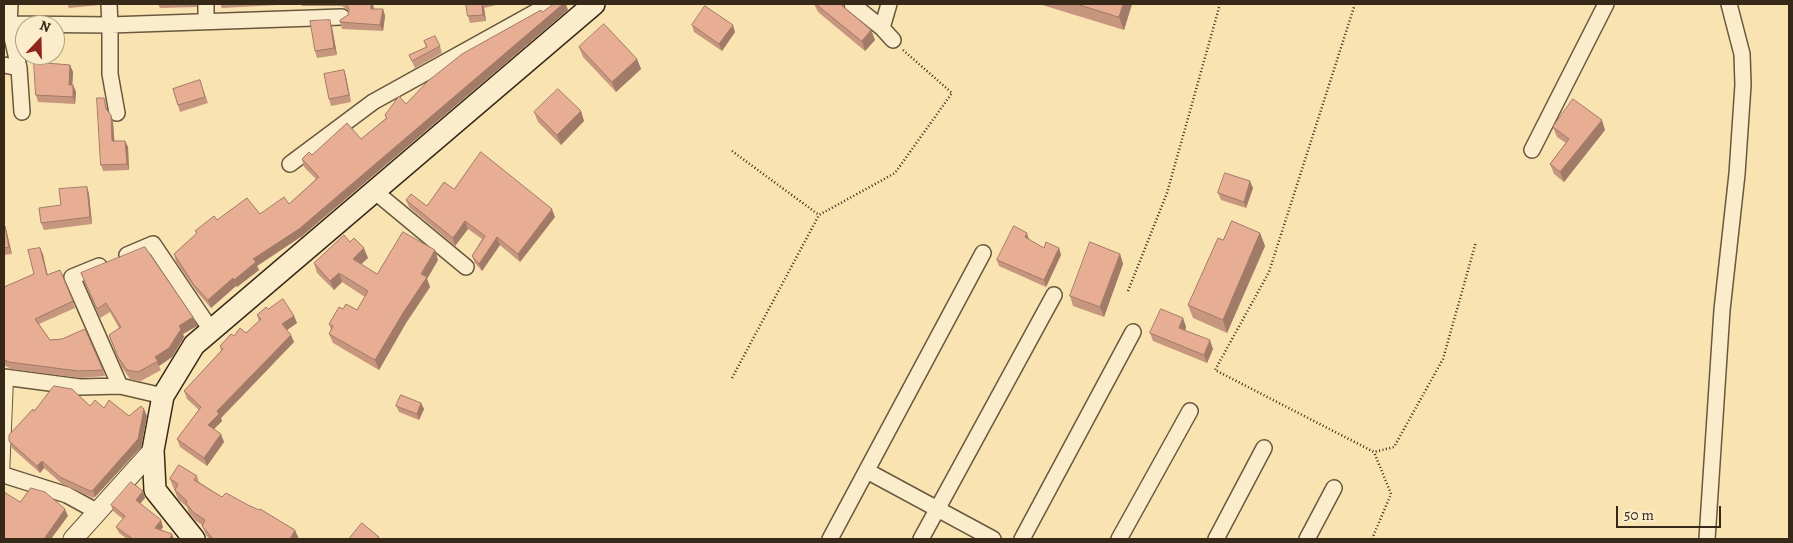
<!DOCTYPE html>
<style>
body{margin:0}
#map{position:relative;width:1793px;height:543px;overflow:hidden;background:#f9e4b1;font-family:Alegreya,serif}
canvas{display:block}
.frame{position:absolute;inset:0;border:5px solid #372918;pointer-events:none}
.north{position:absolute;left:15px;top:15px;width:50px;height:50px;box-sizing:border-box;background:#fbedcc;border:1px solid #ad9f84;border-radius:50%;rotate:21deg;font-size:14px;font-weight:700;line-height:20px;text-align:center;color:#372918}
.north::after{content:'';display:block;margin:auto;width:18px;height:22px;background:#8f2418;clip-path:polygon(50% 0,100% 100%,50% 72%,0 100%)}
.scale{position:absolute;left:1616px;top:506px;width:105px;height:22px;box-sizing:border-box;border:2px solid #372918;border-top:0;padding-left:6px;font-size:15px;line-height:18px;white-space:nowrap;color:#372918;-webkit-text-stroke:4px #fbedcc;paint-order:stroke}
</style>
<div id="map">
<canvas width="1793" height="543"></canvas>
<div class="frame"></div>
<div class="north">N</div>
<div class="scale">50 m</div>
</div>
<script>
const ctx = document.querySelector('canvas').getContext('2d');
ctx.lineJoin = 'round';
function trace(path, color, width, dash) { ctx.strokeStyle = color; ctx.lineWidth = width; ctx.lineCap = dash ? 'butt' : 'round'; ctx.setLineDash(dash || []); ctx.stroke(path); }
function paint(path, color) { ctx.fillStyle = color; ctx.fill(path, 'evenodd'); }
const service = new Path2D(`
 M5,475L9,379`);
const minor = new Path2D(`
 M109,4L110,25L342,17
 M206,4V20
 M852,4L882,28
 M889,4L882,28L893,40
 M4,24H9L10,4
 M4,65L19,68
 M22,112L19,68L9,24L110,25V74L117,113
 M1532,150L1606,4
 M290,164L373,102L550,4
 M373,190L466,267
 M127,255L153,244L211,330
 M99,266L72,277L120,386
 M4,377L80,387L120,386L163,396
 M867,471L993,539
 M4,475L67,495L98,512
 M830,539L983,253
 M921,539L1054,295
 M1022,539L1133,332
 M1119,539L1190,411
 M1216,539L1264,448
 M1307,539L1334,488
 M1707,539L1722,310L1737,174L1743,85L1742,54L1729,4`);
const tertiary = new Path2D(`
 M73,539L153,450`);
const secondary = new Path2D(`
 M194,539L155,490L153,450L163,396L194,345L594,4`);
trace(service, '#68583e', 10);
trace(minor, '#68583e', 18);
trace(tertiary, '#68583e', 21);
trace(secondary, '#372918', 24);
trace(new Path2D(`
 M1355,4L1269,272L1215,370L1374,452L1394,447L1443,359L1476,242
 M732,151L819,215
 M1128,291L1167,193L1220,4
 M732,378L819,215L895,173L952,93L903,50
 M1372,539L1391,494L1374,452`), '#372918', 2.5, [1, 2.5]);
trace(service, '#fbedcc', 8);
trace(minor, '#fbedcc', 15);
trace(tertiary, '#fbedcc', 19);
trace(secondary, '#fbedcc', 21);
paint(new Path2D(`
 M67,4H100V5L69,8Z
 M158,4H197V7L160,8Z
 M220,4H296L222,8Z
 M301,4H373L374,9H383L385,16L383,31L342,29L340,22L348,15L349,11L342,6H302Z
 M466,4H500L484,8L486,21L470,23L468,16Z
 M814,4H844L843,7L871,30L875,40L865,51L818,12Z
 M1039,4H1132L1124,30Z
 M568,10L302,236L257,266L259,270L237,287L236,286L211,308L197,292L176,262L174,254L197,234L195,231L217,220L260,214L289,204L316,179L304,167L302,159L312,155L361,139L386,118L385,115L406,104L542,12Z
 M692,25L735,32L722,51L694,32Z
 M332,27L337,55L317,58L315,51Z
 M424,41L440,46L442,53L415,68L409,55L426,47Z
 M579,47L637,59L641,69L616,92L583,57Z
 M70,65L73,72L72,85H73L76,92L75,104L38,102L36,95Z
 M344,70L346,77L351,102L331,106L329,99Z
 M200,80L208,103L180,112L173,89Z
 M106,104L107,111L111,115L113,122L114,141H125L128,147L129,170L103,171L101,165Z
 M581,111L584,121L561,145L538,122L534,112Z
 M1553,127L1605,130L1564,182L1554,174L1550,164L1566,143L1557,137Z
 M87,187L89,194L92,224L44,230L41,223L61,205Z
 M1253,188L1246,208L1221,200L1218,193Z
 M454,189L555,217L520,262L500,245L482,271L475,263L472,256L482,239L468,229L455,246L409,207L406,200L427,206Z
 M4,226H5L7,233L12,254L4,255Z
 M1260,233L1265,246L1227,333L1193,318L1188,305L1223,240Z
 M1029,240L1044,248H1059L1061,255L1046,287L999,266L997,260Z
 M350,242L368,258L361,264L377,274L438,260L427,279L430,287L406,323L379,370L333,343L329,334L331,330L329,324L343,309L357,310L365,297L342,282L334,290L317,273L314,263Z
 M40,248L48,275L60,270L75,308L39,324L50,340L103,370L105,376L80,378L11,369L4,365V287L34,274Z
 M1120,254L1123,264L1104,317L1073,306L1070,296Z
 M81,273L193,317L197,326L183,334L184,337L172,357L159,366L161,370L141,381L130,379L121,366L109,335L119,328L110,312L100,318Z
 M268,309L294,316L297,323L287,330L294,342L221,418L222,421L214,429L224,442L207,466L180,447L177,439L199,410L187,399L184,391L221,351L220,346L234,336L246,333L259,321L257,315Z
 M1183,318L1186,327L1185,330L1213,349L1207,363L1153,341L1150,333Z
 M421,403L424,409L419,420L399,412L396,406Z
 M104,408L129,416H147L141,447L95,497L93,498L62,484L44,468L40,473L12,448L9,441L34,411Z
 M197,476L199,482L222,497L299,539H209L206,535L202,525L196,521L189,513L187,507L178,499L170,479Z
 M145,498L140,504L163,527L161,530L174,539H127L119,533L116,527L123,519L113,511L111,505Z`), '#c7967f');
paint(new Path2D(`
 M371,4H373L374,15L371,9Z
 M482,4L484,8L486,21L483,15Z
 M563,4H566L568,10L302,236L257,266L259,270L237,287L234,280L253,259Z
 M1123,4H1132L1124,30L1119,17Z
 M383,9L385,16L383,31L380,25Z
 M330,20L332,27L337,55L334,48Z
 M733,25L735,32L722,51L719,44Z
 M871,30L875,40L865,51L862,41Z
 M637,59L641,69L616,92L612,82Z
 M70,65L73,72L72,92L69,85Z
 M344,70L346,77L351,102L349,95Z
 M73,85L76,92L75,104L73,97Z
 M581,111L584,121L561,145L557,135Z
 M111,115L113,122L115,148L112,141Z
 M1602,120L1605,130L1564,182L1560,172Z
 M125,141L128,147L129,170L127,164Z
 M1250,181L1253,188L1246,208L1244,202Z
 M87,187L89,194L92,224L90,217Z
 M552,209L555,217L520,262L518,254Z
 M465,221L468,229L455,246L453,238Z
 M5,226L7,233L12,254L9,247Z
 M1027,233L1029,240L1025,237Z
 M1260,233L1265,246L1227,333L1223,320Z
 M497,237L500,245L482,271L479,264Z
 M40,248L43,254L49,282L47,275Z
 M364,248L368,258L357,268L353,259Z
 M1059,248L1061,255L1046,287L1044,280Z
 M435,250L438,260L427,279L430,287L406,323L379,370L375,360Z
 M1120,254L1123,264L1104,317L1100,307Z
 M339,273L342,282L334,290L330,281Z
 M233,278L236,286L211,308L208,300Z
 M294,316L297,323L284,332L282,324Z
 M193,317L197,326L183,334L184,337L172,357L159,366L155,357L179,326Z
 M1183,318L1186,327L1183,337L1179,328Z
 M291,335L294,342L221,418L222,421L211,432L208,425L217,411Z
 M1210,340L1213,349L1207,363L1204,355Z
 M421,403L424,409L419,420L417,414Z
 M144,409L147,416L141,447L95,497L93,490Z
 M221,434L224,442L207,466L204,458Z
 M42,461L44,468L40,473L37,466Z
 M143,491L145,498L138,506L136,500Z
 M65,509L68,516L51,539H44Z
 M161,520L163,527L158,534L155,528Z
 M295,530L299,539H290Z
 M172,534L174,539H170Z`), '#a27a68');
const building = new Path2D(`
 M346,4H371V9H383L380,25L340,22V20L348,15L349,10L347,5Z
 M466,4H482L483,15L468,16Z
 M554,4H563L299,229L253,259L256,262L234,280L233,278L208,300L194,285L174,254L197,233L195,231L214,216L217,220L247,198L260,214L284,197L289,204L319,177L302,159L309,152L312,155L347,123L361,139L387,118L385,115L399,96L406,104L428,81L462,54L541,10L542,12Z
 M816,4H840L871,30L862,41Z
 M1077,4H1123L1119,17Z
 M705,6L733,25L719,44L692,25Z
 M330,20L334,48L315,51L310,21Z
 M604,24L637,59L612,82L579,47Z
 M435,36L440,46L412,61L409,55L427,47L424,41Z
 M34,62L70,65L69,85H73V97L36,95Z
 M344,70L349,95L329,99L324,74Z
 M200,80L205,97L178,105L173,89Z
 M558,89L581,111L557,135L534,112Z
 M97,98H104L106,109L111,115L112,141H125L127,164L101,165Z
 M1573,99L1602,120L1560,172L1550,164L1569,139L1553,127Z
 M481,152L552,209L518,254L497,237L479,264L472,256L485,236L465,221L453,238L406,200L411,194L427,206L444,182L454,189Z
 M1225,173L1250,181L1244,202L1218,193Z
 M87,187L90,217L41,223L39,208L61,205L59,189Z
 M1232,221L1260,233L1223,320L1188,305L1218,238L1223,240Z
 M4,226H5L9,247L4,248Z
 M1014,226L1027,233L1025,237L1044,248L1046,242L1059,248L1044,280L997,260Z
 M403,232L435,250L421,274L427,277L403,313L375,360L329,334L333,326L329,324L339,307L343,309L346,304L357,310L368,291L339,273L330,281L314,263L344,235L350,242L354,238L364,248L353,259L377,274Z
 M1090,242L1120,254L1100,307L1070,296Z
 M145,247L193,317L179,326L181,329L169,348L155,357L158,361L138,372L127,370L118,357L109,335L121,327L106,303L97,309L81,273Z
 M40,248L47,275L60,270L73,301L35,319L50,340L62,339L85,329L103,370L78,371L9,362L4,360V287L34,274L28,250Z
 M283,299L294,316L282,324L291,335L217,411L219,414L208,425L221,434L204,458L177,439L201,407L184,391L223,349L220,346L231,334L234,336L240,328L246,333L261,319L257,315L266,307L268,309Z
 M1161,309L1183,318L1179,328L1210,340L1204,355L1150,333Z
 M54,386L72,389L90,406L95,400L104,408L109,400L129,416L141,406L144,409L138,439L93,490L90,491L60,477L42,461L37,466L9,441V435L33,409L34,411Z
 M401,395L421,403L417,414L396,406Z
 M179,465L197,476L194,480L222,497L226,493L248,505L259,510L260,509L295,530L290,539H213L202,526L205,520L193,512L186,503L187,501L175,490L178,484L170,479Z
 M131,482L143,491L136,500L161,520L155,528L172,534L170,539H133L116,527L125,516L111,505Z
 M31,488L45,492L65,509L44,539H4V492L20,502Z
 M362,523L379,537L376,539H349Z`);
paint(building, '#e7ae94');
trace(building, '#a27a68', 1);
</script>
